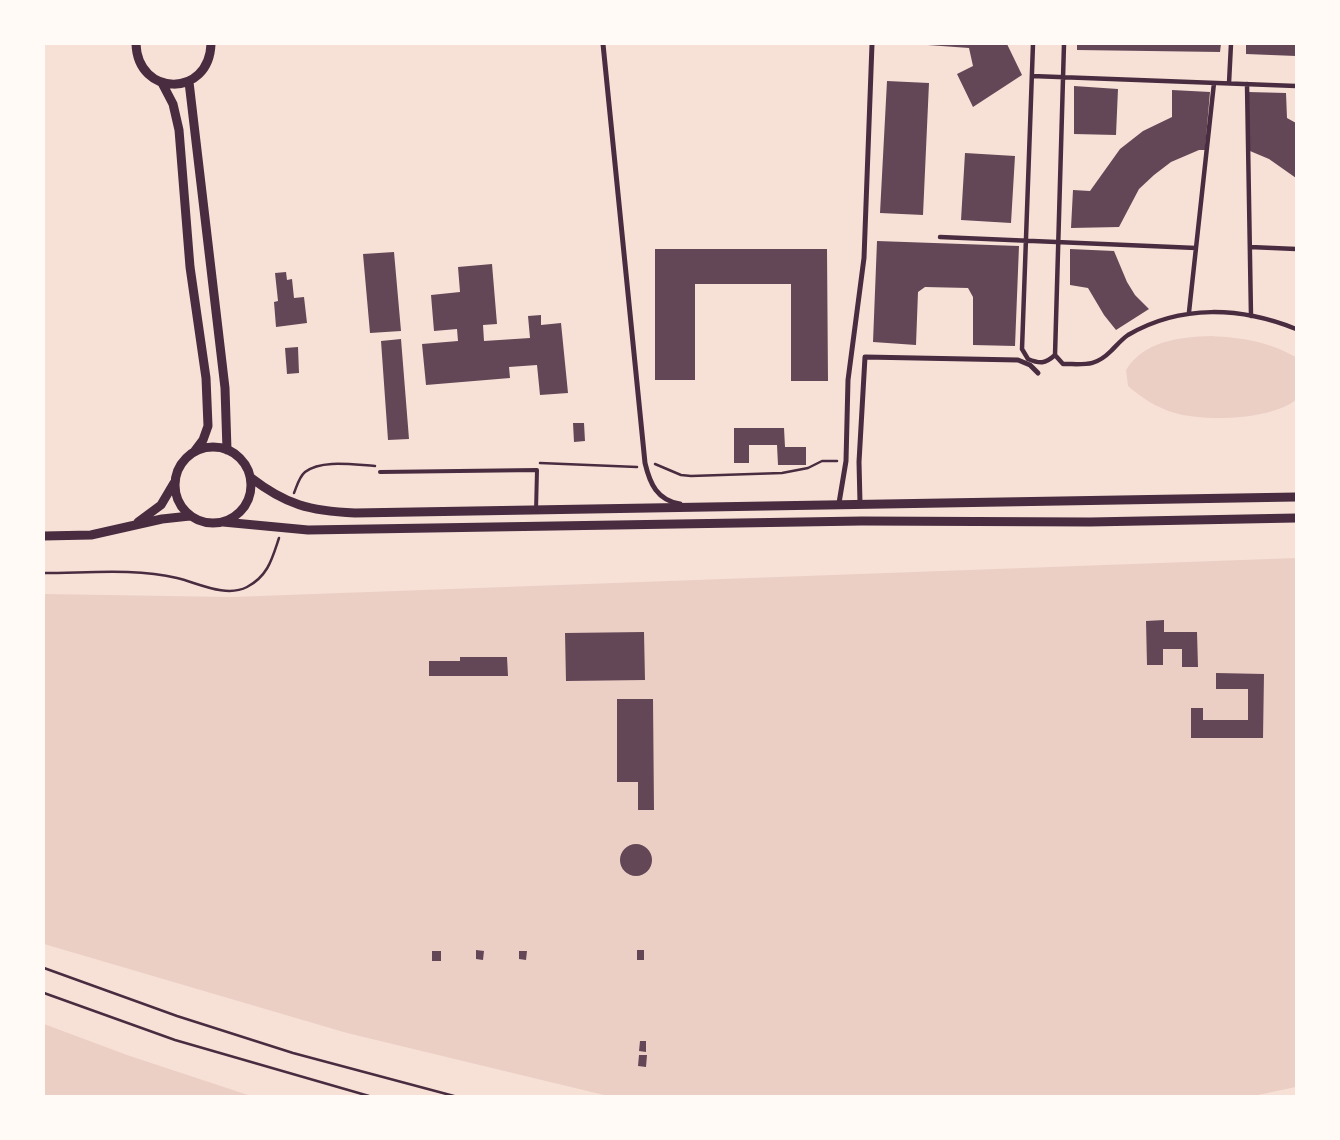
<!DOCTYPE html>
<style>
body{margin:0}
#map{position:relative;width:1340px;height:1140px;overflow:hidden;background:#f7e1d7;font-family:Commissioner,sans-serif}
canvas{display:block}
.frame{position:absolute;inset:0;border:45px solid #fffaf5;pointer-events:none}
</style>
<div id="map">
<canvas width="1340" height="1140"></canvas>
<div class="frame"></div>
</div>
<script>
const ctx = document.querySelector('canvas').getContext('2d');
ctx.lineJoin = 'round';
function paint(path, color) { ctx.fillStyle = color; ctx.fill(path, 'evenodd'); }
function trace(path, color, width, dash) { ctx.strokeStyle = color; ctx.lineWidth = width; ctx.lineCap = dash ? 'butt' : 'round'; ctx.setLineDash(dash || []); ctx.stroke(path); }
paint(new Path2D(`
 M1211,336C1244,338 1266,341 1296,357V400C1269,420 1207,422 1175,413C1157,408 1142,398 1128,386L1126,370C1144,341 1179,337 1211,336Z
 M1296,558V1087L1253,1096H608L347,1033L44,944V594L232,597Z
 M44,1024L127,1055L251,1096H44Z`), '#ebcfc5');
paint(new Path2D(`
 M914,44H1007L1022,75L973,107L957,74L973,66L969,48Z
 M1077,44H1221L1220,52L1077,50Z
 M1246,44H1296V56L1246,54Z
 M887,81L929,83L923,215L880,213Z
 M1074,86L1118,89L1116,135L1074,134Z
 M1172,90L1210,92L1205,150H1199L1171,162L1154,175L1139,189L1119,227L1071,228L1073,190L1090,191L1120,149L1143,131L1172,117Z
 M1248,92L1286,93L1287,118L1296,123V178L1269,159L1250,151Z
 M965,153L1015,156L1011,223L961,220Z
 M877,241L1019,246L1015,346L973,345V297L968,288L925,287L918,292L916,345L873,342Z
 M655,249H827L828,381H791V284H695V380H655Z
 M1070,249L1114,251L1127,282L1135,295L1149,309L1116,330L1104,315L1088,288L1070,285Z
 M394,252L401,331L370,333L363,254Z
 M492,264L497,324L483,325L484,341L530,338L528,316L541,315V325L561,323L568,393L540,395L537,365L509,367L510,378L426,385L422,344L458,341L457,329L434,331L431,295L460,292L458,267Z
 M286,272L287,280L292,279L294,298L304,297L307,323L276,327L274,302L278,301L275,273Z
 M401,339L409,439L388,440L381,341Z
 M298,347L299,373L287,374L285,348Z
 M573,423H584L585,441L574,442Z
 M734,428H784L785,447H806V465H778L777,445H749V463H734Z
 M1164,620V632H1197L1198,667H1182V649H1163V665H1147L1146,621Z
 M644,632L645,680L566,681L565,633Z
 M460,657H507L508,676H429V661H460Z
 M1216,673L1264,674L1263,738H1191V708H1203V720H1248V689H1216Z
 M617,699H653L654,810H638V782H617Z
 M620 860a16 16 0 1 1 32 0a16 16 0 1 1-32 0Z
 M476,950L484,951L483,960L476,959Z
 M637,950H644V960H637Z
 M432,951H441V961H432Z
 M519,951H527L526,960L519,959Z
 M640,1041H646V1052L639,1051Z
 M639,1055H647L646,1067L638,1066Z`), '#644757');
trace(new Path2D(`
 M540,463L637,467
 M655,464L681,475L691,476L782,473L808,468L822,461H837
 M294,493C297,486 299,477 305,472C322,459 355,465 375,466
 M44,573C87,573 135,568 177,578C198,583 226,598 247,587C268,576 272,559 279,538
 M44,968L177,1016L293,1053L454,1096
 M44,993L175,1040L369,1096`), '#4a2c40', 2.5);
trace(new Path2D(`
 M380,472L537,470L536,511`), '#4a2c40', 4);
trace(new Path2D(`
 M1033,44L1022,349L1028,359C1040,364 1045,364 1055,355L1064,44
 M1032,76L1296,86
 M1229,83L1231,44
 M1247,84L1251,316
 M940,237L1196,248
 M1250,247L1296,249
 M1189,312L1214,83
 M1055,355L1063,364C1085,364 1095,367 1111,351C1116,346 1122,339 1128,335C1181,304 1241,307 1296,329`), '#4a2c40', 4.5);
trace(new Path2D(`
 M603,44L645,463C650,484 657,500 680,504
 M839,503L846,461L848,380L864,258L872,44
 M860,503L859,462L865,357L1018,360L1030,365L1038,373`), '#4a2c40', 5);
trace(new Path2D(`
 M136,44C138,97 209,98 211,44
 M189,82L225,388L227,450
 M162,83L173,104L179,130L190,267L206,378L208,426L203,440L194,452
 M175 485a38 38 0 1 1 76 0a38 38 0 1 1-76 0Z
 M250,477C286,505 310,511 355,513L1296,497
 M138,522L161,505L174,483
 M223,522L308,530L862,521L1090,522L1296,518
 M44,536L91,535L162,519L190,516`), '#4a2c40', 9);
</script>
